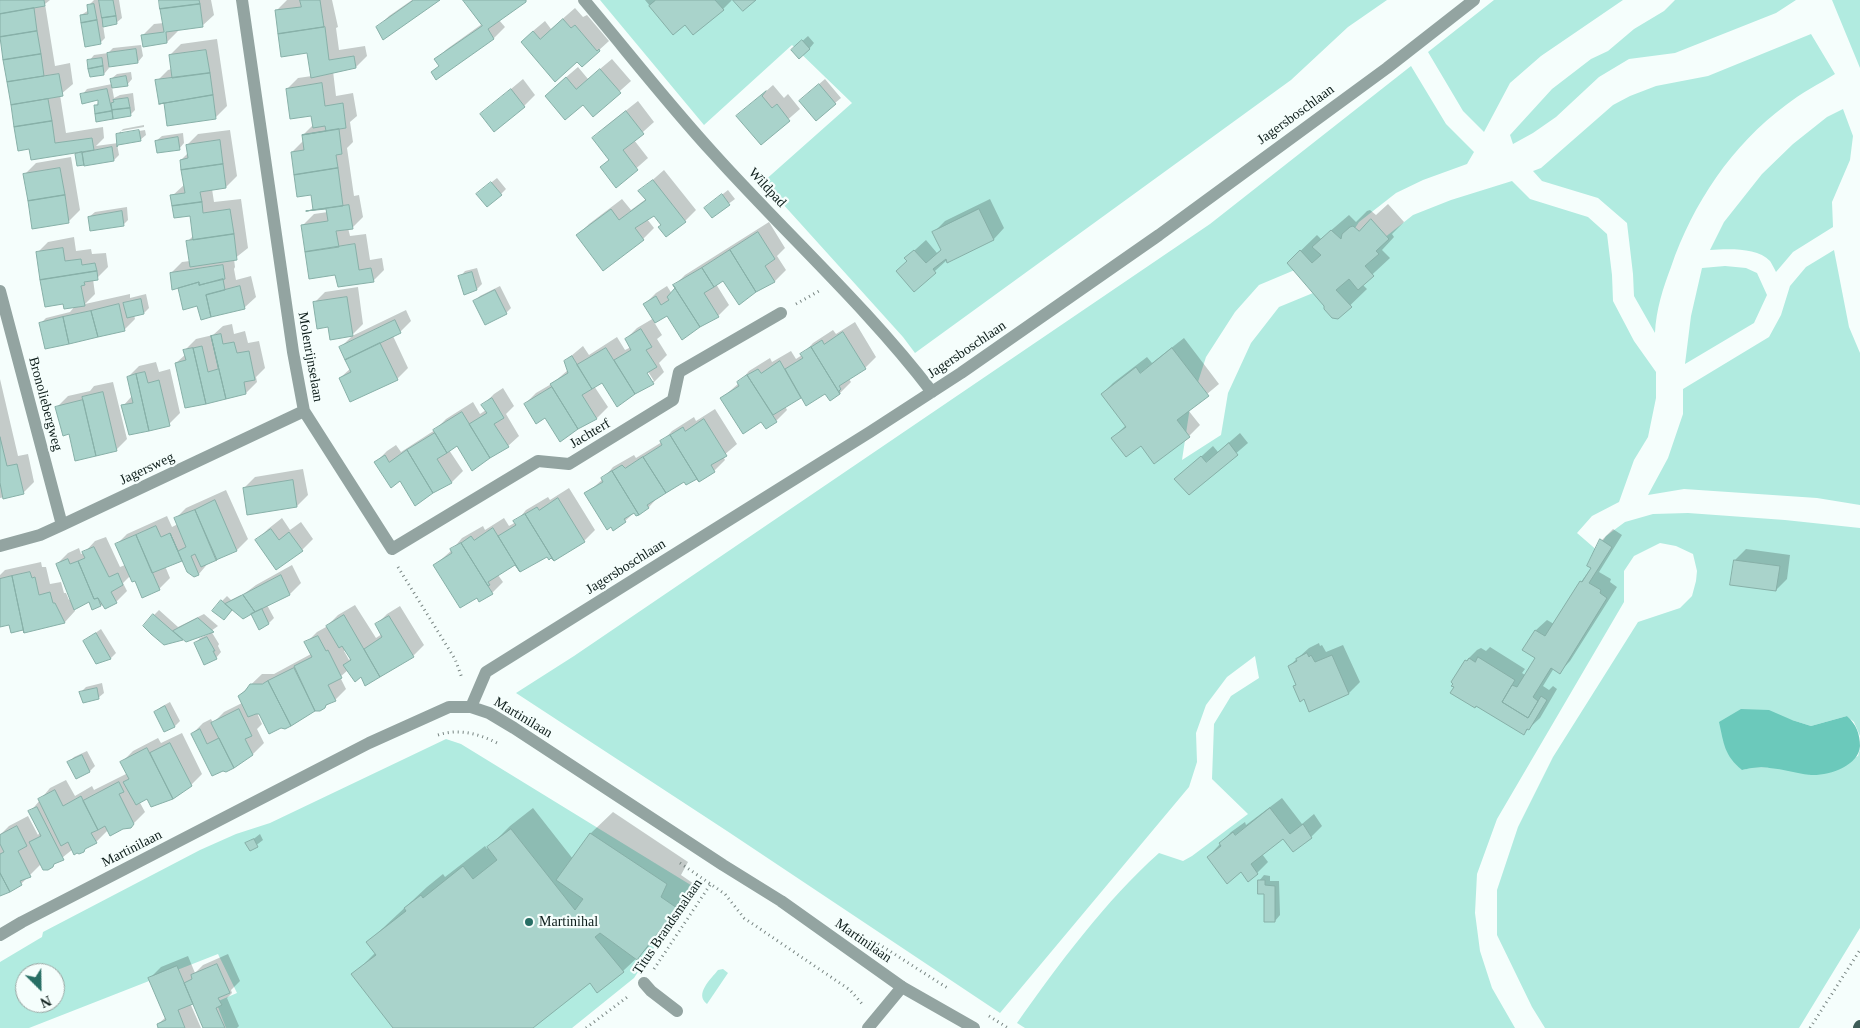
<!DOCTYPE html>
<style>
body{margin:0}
#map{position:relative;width:1860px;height:1028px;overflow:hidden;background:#f5fefc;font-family:Georgia,serif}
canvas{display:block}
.north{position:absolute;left:15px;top:963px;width:50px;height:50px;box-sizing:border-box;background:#f5fefc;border:1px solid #98a4a1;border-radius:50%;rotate:157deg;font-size:14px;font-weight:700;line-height:20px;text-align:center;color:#0c1c19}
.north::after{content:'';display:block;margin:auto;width:18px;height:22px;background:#276e64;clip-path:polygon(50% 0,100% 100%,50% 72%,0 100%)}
</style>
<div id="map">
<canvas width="1860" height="1028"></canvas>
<div class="north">N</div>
</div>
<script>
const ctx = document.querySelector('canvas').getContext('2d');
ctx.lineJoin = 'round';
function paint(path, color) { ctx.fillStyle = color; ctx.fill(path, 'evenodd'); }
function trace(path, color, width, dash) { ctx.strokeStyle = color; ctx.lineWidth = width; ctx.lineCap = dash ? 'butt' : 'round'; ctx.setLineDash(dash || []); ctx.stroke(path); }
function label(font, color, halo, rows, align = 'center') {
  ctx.font = font + ' Georgia,serif'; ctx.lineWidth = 4.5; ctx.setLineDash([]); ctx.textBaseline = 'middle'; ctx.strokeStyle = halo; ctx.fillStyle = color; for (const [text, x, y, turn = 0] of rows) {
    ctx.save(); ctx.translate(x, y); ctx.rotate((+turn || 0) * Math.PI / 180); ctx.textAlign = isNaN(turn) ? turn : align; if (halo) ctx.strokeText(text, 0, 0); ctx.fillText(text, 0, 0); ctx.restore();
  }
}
paint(new Path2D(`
 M600,0H1387L1348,27L1291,80L915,353L903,337L763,182L852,103L792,45L704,125Z
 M1494,0H1623L1541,56L1510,83L1484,132L1463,111L1428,52Z
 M1675,0H1796L1776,13L1675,53L1629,59L1599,77L1556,117L1533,133L1513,144L1510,135L1552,89L1591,59L1608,51L1634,29L1664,11Z
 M1832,0H1860V68Z
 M1811,34L1835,74C1819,84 1801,93 1786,105C1732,145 1693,203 1671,267C1663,288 1656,310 1655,333L1634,296L1633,274L1627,223L1598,198L1542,181L1533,171L1541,168L1613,105L1630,96L1656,86L1708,76Z
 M1411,66L1446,124L1474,152L1467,164L1423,180L1396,193L1359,222L1350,236L1328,256L1259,285L1235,312L1206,357L1190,407L1182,460L1221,435L1228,393L1251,343L1279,307L1330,286L1379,242L1413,215L1451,200L1512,181L1530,199L1588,217L1607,234L1612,275L1613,301L1634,341L1656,372V398L1648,437L1634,460L1619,502L1592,516L1577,533L1599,552V547L1606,536L1625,522L1653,514L1688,513L1785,520L1860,528V736L1854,722L1847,716L1811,726L1792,720L1742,770L1751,768H1780L1813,775L1858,756L1860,749V928L1799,1028H1545L1532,1007L1497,935V890L1518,827L1553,757L1638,622L1680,608L1692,596L1696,581L1697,571L1693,554L1676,546L1660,543L1634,556L1624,571V602L1497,819L1477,874L1475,913L1480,951L1492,988L1515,1028H1025L1017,1023C1058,965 1106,900 1159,853L1183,861L1192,856L1248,814L1212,779L1214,724L1231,696L1259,678L1255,656L1227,677L1206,705L1196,733L1197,762L1189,787L1000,1013L727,831L516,693L574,656L1210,224Z
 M1843,109L1853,136L1850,160L1832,202L1833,227L1793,252L1776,272C1774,268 1772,264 1770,261C1757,247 1727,249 1710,250L1724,222L1762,174L1793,144L1827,117Z
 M1834,250L1849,327L1860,353V505L1817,498L1684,489L1648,495L1668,458L1683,414V389L1769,337L1781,315L1790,286L1806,267Z
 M1725,266L1746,268L1757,273L1767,295L1754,323L1685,364L1691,316L1702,268Z
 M446,739L461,744L694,887L634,978L572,1028H226L216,1002L237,993L218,954L29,1028H0V962L42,937L43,932L200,850L236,834L270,823ZM25,973H55V1003H25Z
 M723,969L728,973L707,1004C694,994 711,979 718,970Z`), '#b1ebe0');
paint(new Path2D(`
 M1741,709L1769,710L1792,720L1811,726L1847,716C1856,724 1860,734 1860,746C1859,766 1828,776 1811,775C1787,772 1767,763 1742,770C1724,755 1724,744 1719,722Z`), '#6bc9bb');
paint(new Path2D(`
 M0,0H50L45,4L55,66L70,63L73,84L60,95L66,133L103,127L104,138L96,146L118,143V134L123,129L144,125V127L121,131V134L145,130L146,135L140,140L117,144L119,155L114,160L76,154L79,151L30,147L19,149L0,33Z
 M94,0H119L122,18L116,23L103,25L105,38L100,43L81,15L89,10L88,6Z
 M160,0H211L214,15L202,26L177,29L178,31L167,42L143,35L154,24L164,23Z
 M287,0H332L338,27L336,28L339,50L365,46L367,56L356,67L333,71L336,96L353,93L357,116L350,122L353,142L347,148L354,196L359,195L363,217L352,228H348L350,236L366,234L370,260L382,258L384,270L373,281L336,273L303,225L314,214L328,212L327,208L312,194L292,152L303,141V135L314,124L312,114L287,89L298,78L312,76L308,51L282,55L276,11Z
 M412,0H438L378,27L389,16Z
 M465,0H527L499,20L505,27L494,38L437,78L433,72L440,65L436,59L447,49L482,24Z
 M645,0H732L723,9L685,24L673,34Z
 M575,8L583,17L587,15L609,41L598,51L578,60L555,80L533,31L545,21L551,29Z
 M808,36L814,43L809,49L798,45Z
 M217,39L227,106L216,117L165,102L157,81L168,70L172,69L170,55L181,44Z
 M141,45L143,56L138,62L109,66V68L104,74L89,61L94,55L108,53L113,48Z
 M612,59L631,81L593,115L583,103L557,85L578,67L588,79Z
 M131,72L132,79L127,85L112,87L114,98L120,95L133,93L135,110L130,115L97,120L95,106L99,102V99L82,95L87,89L112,84L111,79L117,74Z
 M523,79L535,95L524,106L481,114Z
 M825,79L841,98L816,119L805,96Z
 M773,85L784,98L788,94L800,109L761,143L738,116Z
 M638,101L654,122L634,140L648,158L616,186L601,167L610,159L594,138L605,127Z
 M230,130L237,176L226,187L212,189L214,202L241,199L248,248L234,259L235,267L234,269L236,280L251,276L256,297L244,308L198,305L171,273L182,262L190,261L187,242L194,235L191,215L172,196L185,184L181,160L188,153L187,145L198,134Z
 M183,133L184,143L179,149L156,141L162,136Z
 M71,157L80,210L69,221L33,227L25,174L36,163Z
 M664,170L696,210L685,221L666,235L662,225L655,214L647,219L654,228L643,239L578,235L589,224L622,199L631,210L646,199L640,191Z
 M497,178L506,189L501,194L483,189Z
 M728,190L735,199L712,216L705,208Z
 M990,199L1004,228L994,239L947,260L914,290L908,261L906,258L926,240L937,253L942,249L934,232L945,221Z
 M1388,204L1404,222L1392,234L1394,237L1382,250L1390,258L1362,284L1367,289L1337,318L1288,263L1317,235L1321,239L1349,215L1356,222L1367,211L1370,210L1376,215Z
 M127,207L128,220L123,225L89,217L95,212Z
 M769,222L785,248L777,256L786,270L775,281L756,291L724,279L716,284L729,305L718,316L667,314L654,322L662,335L657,339L667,355L659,363L664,372L653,383L634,393L602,381L594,386L608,407L597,418L587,424L546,416L525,404L536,393L553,383L568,370L565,361L583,346L589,355L617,337L625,350L631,347L626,339L637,328L654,318L645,304L656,293L667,286L672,294L676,288L674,286L685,275ZM645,367L654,381H651L643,368Z
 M74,237L76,251L91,249L92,254L106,253L108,267L97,278L93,279L95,294L85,304L130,294V298L146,294L149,308L144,313L134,315L135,319L124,330L41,323L46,318L70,312L75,306L37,253L48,242Z
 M477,268L482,284L477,289L465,293L460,277L465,271Z
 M500,286L511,308L506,313L475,301L480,296Z
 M358,287L363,324L352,335L329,326L314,303L325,292Z
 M406,310L411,321L400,332L393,336L408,368L397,379L340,378L351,368L341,347L352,336Z
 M855,322L876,357L865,368L849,379L851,382L840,393L830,399L826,393L802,396L785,406L787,410L776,421H762L722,398L739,383L749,371L770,358L772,362L791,351L796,359L802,355L813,343L833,330L836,334Z
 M232,324L234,334L245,331L248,343L259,341L265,368L256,377L257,382L246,393L186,407L176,363L186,354L185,350L196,339L213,335L223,326Z
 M1184,338L1219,384L1188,410L1200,425L1189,436L1141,444L1113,438L1126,425L1102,394L1113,383L1147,357L1152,363Z
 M156,362L159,372L170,369L180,413L169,424L123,406L132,396L128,377L139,366Z
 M0,379L18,456L28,454L34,482L23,493L0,498Z
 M113,382L127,439L116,450L70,433L57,407L68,396L90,391L94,386Z
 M503,388L514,406L506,414L519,436L508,446L457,445L449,450L463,471L452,482L442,488L401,480L376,462L387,451L396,445L401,452L435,430L446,419L473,402L480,414L486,410L483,405L494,394Z
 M715,409L737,444L723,456L725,460L714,471L685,480L659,496L649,507L635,512L625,521L586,494L603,479L613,467L634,455L636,458L662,442L672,431L694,417L696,421Z
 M1240,433L1248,443L1189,494L1176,479L1213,446L1218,452Z
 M303,469L308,495L297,506L244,488L255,477Z
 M569,488L595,530L584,541L551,556L547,555L515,563L498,575L503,582L492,593L477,597L435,565L452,550L462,538L483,526L485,530L504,518L509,526L516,522L526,510L548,497L550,500Z
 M226,490L248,539L237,550L209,562L199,574L194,576L182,559L165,566L170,578L159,589L130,576L123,583L127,591L116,602L105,607L102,605L93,609L90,600L74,608L75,611L65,622L24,632V629L10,624L0,626V575L5,570L41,562L42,567H46L50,584L61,582L64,593H66L69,600L71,599L57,564L68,553L79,548L81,554L84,553L95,541L106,537L120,567L125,565L116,545L127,534L167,516L172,527L178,524L175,519L186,508Z
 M282,518L290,530L301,522L313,539L302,550L257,540L268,529Z
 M1613,529L1622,535L1599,572L1611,579L1610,582L1617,587L1570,661L1560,672L1554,668L1543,686L1549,690L1553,686L1557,689L1540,718L1524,733L1466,661L1477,650L1481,648L1486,651L1490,647L1525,669L1522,673L1525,675L1536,658V630L1547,620L1554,624L1581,582L1592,567V556L1602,540Z
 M1746,549L1790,555L1787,579L1776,590L1735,560Z
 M292,565L301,583L290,594L267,605L274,618L269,623L252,612L233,609L229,614L222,601L227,596L231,600L241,595L253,611H256L244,594L256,585Z
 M355,605L376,638L382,634L376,625L387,614L400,606L424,645L413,656L366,684L362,676L348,670L340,677L346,689L335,700L324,707L304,715L257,713L262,724L257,729L264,743L253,754L233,767L192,734L203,723L211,719L213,723L224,712L242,703L239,696L262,674H274L311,654L306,643L317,632L326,627L338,615ZM346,650L351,658L349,660L344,651Z
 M159,610L178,627L204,614L218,626L211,631L219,644L218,646L221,652L216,658L195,644L200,638L209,634V632L165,643L154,615Z
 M101,629L116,653L111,658L97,662L84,641Z
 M1319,643L1320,646L1322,645L1326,652L1343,645L1360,682L1349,693L1304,698L1294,686L1297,684L1289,666L1309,648Z
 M102,683L104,693L98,698L81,692L86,687Z
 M170,702L180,721L175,726L155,712L161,707Z
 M182,733L202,774L191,785L180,794L165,802L147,797L139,801L145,812L130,827L109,829L96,842L73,849L52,866L41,864L21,884L0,895V835L9,826L28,816L38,835L40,832L30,812L50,788L66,780L75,796L92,786L94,790L128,773L122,762L133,751L158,738L161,743Z
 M87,751L95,766L90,771L69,762L74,757Z
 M1282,798L1302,824L1314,814L1322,826L1311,837L1283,838L1262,854L1268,862L1257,873L1241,871L1208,857L1231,832L1245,822L1246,825Z
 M533,808L573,859L591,833L613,812L688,862L681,875L697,886L659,937L623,971L590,982L531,1028H395L353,975L376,952L368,942L427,887L443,874L445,877L485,846L487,849L510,826Z
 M260,834L263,840L250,850L247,844Z
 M1264,875L1270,876V881H1279L1280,915L1275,921L1259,881Z
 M228,954L240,981L231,990L232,993L227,998L239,1026L237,1028H205L193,1002L190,1003L201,1028H160L158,1024L166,1017L150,978L161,967L188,956L195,973L203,965Z`), '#0003');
const building = new Path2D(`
 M0,0H44L45,6L0,14Z
 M99,0H113L116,16L102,18Z
 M159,0H199L200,4L160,9Z
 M300,0H320L324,27L278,34L275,10L301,7Z
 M414,0H440L383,40L376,27Z
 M463,0H526V2L488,29L494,39L436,80L431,72L439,66L434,59L482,26Z
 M656,0H715L724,10L693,35L685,25L673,35L649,6Z
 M733,0H756L743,11Z
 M94,4L97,20L81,23L80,15L88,14L87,5Z
 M200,4L203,27L166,32L167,43L143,47L141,35L164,32L160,9Z
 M34,8L37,31L0,37V14Z
 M116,16L117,24L103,27L102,18Z
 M563,19L571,28L575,25L597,51L599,49L600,51L582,67L577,62L555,82L521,42L533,31L540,39Z
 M97,20L101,44L85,47L81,23Z
 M325,27L329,60L354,56L356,68L311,78L307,53L281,57L278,34Z
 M37,31L41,54L3,60L0,37Z
 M802,40L810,49L799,59L791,50Z
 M136,49L138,63L109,67L107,53Z
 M206,50L210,73L172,78L169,55Z
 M41,54L44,76L7,82L3,60Z
 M102,58L103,66L88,69L87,60Z
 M103,66L104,75L90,77L88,69Z
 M600,69L621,93L593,117L583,105L565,120L545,96L566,77L576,89Z
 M210,73L213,95L159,104L155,80Z
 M59,74L63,96L11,105L7,82Z
 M126,76L128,86L112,88L110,79Z
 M322,83L325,106L343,103L346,128L302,135L326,131L325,126L313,128L311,116L290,119L286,89Z
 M819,84L836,104L816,121L799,101Z
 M107,89L112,111L95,114L94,105H98V100L82,104L80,94Z
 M511,89L525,107L494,132L480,114Z
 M766,91L762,96L772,108L777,104L790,121L761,145L736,116Z
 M213,95L216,119L167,126L164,103L159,104Z
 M128,98L130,108L112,110L111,103L114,102L113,100Z
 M48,99L52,121L14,127L11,105Z
 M130,108L131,116L113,119L112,110Z
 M112,111L113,119L96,122L95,114Z
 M626,111L644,134L623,150L638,170L616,188L600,167L609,160L592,138Z
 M52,121L55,143L92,138L94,150L31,160L29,149L18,151L14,127Z
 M339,129L342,154L336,155L338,168L294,175L291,152L304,150L302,135Z
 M139,130L141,141L118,145L117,147L116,134Z
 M178,137L180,150L157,153L155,141Z
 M220,140L223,164L181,170L180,160L188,158L186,145Z
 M112,147L114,161L84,166L82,153Z
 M82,152L84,165L77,166L75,154Z
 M223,164L226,188L200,192L202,202L172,206L170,195L185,193L181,170Z
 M60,168L65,195L28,201L23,174Z
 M338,168L343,206L306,211L313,210L311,195L297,197L294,175Z
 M653,180L686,222L666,237L658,227L661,225L654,216L635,228L644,240L603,271L576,235L611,209L619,220L646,200L638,191Z
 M491,182L502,195L487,207L476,194Z
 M722,194L730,205L712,218L704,208Z
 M65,195L69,223L32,229L28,201Z
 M202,202L203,213L230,209L234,234L193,240L190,216L174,218L172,206Z
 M349,205L353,229L336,231L339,247L305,252L301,225L328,221L326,209L306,211Z
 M979,209L994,240L947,263L946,259L933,269L936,273L914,292L896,271L907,261L904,258L914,250L926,263L941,250L932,232Z
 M122,211L124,226L90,231L88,217Z
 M1371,219L1389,239L1376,251L1379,254L1365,266L1374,276L1358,290L1349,279L1336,290L1352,307L1338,319L1332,318L1324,309V306L1287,263L1300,250L1312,263L1321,255L1312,247L1331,230L1341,239L1342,234L1350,227L1353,226L1359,231Z
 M758,232L775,259L765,266L775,282L756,292L730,250Z
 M234,234L237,260L190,267L186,241Z
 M355,244L359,270L371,268L374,282L338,287L335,275L309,279L305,252Z
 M63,248L65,261L81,259L82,265L95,263L97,271L40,280L36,252Z
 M730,250L756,292L739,305L723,281L714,287L702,268Z
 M223,265L225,279L199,285V282L172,290L170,273Z
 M702,268L714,287L704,293L719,317L700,327L673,285Z
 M97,271L98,280L84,282L85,285L81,286L85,306L64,309L63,304L45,307L40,280Z
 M472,272L477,290L464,295L458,276Z
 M223,279L225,290L206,295L211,317L201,320L197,306L183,310L178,288L199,282V285Z
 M673,285L700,327L682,340L667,316L655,323L643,304L656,296L661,305L669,300L667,297L675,288Z
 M240,286L245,309L211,317L206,295Z
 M495,290L507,314L485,325L473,301Z
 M347,297L353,336L330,340L328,327L317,329L313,302Z
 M141,299L144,314L127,318L123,303Z
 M119,304L125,331L98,337L91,311Z
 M91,311L98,337L69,344L63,317Z
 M63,317L69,344L45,349L39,323Z
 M395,320L401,333L345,360L339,347Z
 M641,329L652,347L646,350L657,367L647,373L654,384L635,394L614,360L631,350L625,339Z
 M843,332L866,369L839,386L841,389L839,391L840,394L811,347L822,340L824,344Z
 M221,334L223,344L234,342L237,353L249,351L255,380L244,382L246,394L226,399L211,336Z
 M211,336L226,399L206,404L193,348L202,346L208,372L218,369Z
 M380,343L398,380L350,402L339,378L351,372L345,360Z
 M811,347L840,394L830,401L825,394L806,406L785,369L803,358L800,354Z
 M193,348L206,404L185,408L175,363L186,360L183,350Z
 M606,348L635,394L617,407L602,383L592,389L577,365Z
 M1172,348L1209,396L1177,420L1190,437L1154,464L1141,446L1126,457L1111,438L1126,427L1101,394L1136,367L1140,373Z
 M572,356L592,389L582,395L597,419L578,429L550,384L568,373L564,361Z
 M780,361L801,398L773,415L747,375L758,369L761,373Z
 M145,372L148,383L159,380L170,426L149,431L136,374Z
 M136,374L149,431L129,435L121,405L133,403L127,377Z
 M747,375L777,422L766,429L761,422L743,434L720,398L739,386L737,382Z
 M552,387L578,429L560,442L545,418L536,424L524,404Z
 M103,392L117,451L96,456L82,397Z
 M492,398L504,418L494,424L509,447L490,458L469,424L487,413L481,405Z
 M83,400L96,456L75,461L69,434L63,436L55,407Z
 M462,412L490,458L472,471L457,446L447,453L433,430Z
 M704,419L727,456L711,465L715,472L699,482L670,435L683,427L685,431Z
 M435,433L447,453L437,459L452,483L433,493L407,450Z
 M670,435L699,482L697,479L686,485L684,482L666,493L643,457L662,445L660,441Z
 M0,437L7,466L17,464L24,494L3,499L0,483Z
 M1229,443L1238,455L1189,495L1174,479L1201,456L1206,462Z
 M407,450L433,493L415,506L400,481L391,488L374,462L385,455L389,462Z
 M643,457L666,493L647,505L649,508L639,515L612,471L622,465L625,468Z
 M612,471L639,515L636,516L634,513L624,519L626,522L613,531L611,527L607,530L584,493L603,482L601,478Z
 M293,480L297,507L247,515L243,488Z
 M558,498L585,542L554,561L525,514L537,507L539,510Z
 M215,500L237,551L216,560L195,510Z
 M195,510L217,560L201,567L195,554L191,556L199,575L194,577L187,572L170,533L178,551L186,547L174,518Z
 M525,514L554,561L551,558L549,560L547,557L520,572L498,536L516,525L513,521Z
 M156,526L161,537L170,533L182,561L152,573L136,535Z
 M493,528L520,572L515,565L488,582L490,585L488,586L461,543L471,536L474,540Z
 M271,529L279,540L289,532L303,551L276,570L255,540Z
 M136,535L160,590L142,598L135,581L132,582L115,544Z
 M1600,539L1612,547L1589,583L1601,590L1600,593L1607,598L1560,674L1551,668L1533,697L1538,701L1528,718L1502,702L1512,685L1517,687L1535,658L1522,650L1535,630L1545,636L1580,581L1582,582L1591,568L1587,566Z
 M461,543L493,594L479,602L477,598L460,608L433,565L452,553L450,549Z
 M94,547L109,577L118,573L123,585L111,592L117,603L105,609L98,598L94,599L78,561L85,558L82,552Z
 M68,559L70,564L78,561L94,599L98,598L101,606L92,610L89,602L74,610L56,564Z
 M1734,560L1780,566L1776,591L1730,585Z
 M30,572L32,578L35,577L39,595L50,592L53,603H55L65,623L24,633L12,576Z
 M281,575L290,595L255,612L243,595Z
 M12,576L24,633L23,630L11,633L9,625L0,627V579Z
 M243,595L255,612L243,619L225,604Z
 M221,600L232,610L224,620L212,611Z
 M262,609L269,624L259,630L251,614Z
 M153,614L162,622L183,640L164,645L151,634L143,626Z
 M344,615L380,677L365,686L361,677L355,682L343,665L351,660L342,646L339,648L326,626Z
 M389,616L414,657L380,677L364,649L382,637L375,624Z
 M198,618L214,632L186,642L173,631Z
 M96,633L111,659L96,664L83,641Z
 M318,636L326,651L328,650L342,678L328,685L336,701L326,705L325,708L320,711H315L294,666L312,657L304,642Z
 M207,637L215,651H213L217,659L204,665L194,643Z
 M1307,653L1309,657L1311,655L1315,662L1332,655L1349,694L1309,712L1304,699L1300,702L1293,686L1296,685L1288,666L1297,661L1296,659Z
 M1478,657L1515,680L1502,702L1528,718L1541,696L1547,700L1529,730L1527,729L1524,735L1476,706L1475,708L1450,693L1454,687L1451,686L1453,684L1451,682L1465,660L1467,661L1469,658L1475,662Z
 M294,668L315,711L291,726L268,681Z
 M268,681L291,726L285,729L281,728L269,734L259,714H256L248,717L238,696L245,691L250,684H262Z
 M97,688L99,699L83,703L79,692Z
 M165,706L175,727L164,732L154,712Z
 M239,709L252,736L245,739L253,755L234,768L211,723Z
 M200,729L207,744L219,738L234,768L226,772L223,771L212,776L191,734Z
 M170,743L192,786L173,799L150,753Z
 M147,748L173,799L151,807L147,799L136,805L123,782L129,779L120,762Z
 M82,755L90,772L76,779L67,762Z
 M119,782L124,792L119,794L134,824L131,828L123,829L110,836L105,826L98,830L83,801Z
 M55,790L63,806L81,796L98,830L91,833L97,843L85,849L84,852L79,854L77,853L74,855L68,842L61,846L38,799Z
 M37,807L64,860L54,864L53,867L48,870H43L29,842L41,836L28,811Z
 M1270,808L1290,834L1303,824L1312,838L1293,852L1283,839L1251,864L1258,874L1248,882L1241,872L1227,884L1207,857L1221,846L1219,843L1233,832L1235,835Z
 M17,826L27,846L18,851L31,877L20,881L22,885L10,892L0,873V854L4,852L0,844V835Z
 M511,829L575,910L583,899L556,880L590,833L667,884L661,897L677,908L637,960L600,933L595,937L624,972L597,993L590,983L533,1028H393L351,974L376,955L366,942L406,911L404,908L421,895L423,898L463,866L473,879L497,860L487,847Z
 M254,839L258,847L250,851L245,843Z
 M0,873L10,892L0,896Z
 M1258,880H1265V885L1275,886V922H1264V894H1258Z
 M217,964L230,993L218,998L222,1005L216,1008L225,1028H203L184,983L192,979L191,975Z
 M177,966L193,1004L178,1010L185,1028H158L157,1024L166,1020L148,978Z`);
paint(building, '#a9d3cb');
trace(building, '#87b0a8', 1);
trace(new Path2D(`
 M796,304L819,291
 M398,567L455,659L462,678
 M438,735C459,728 480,734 499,744
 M680,863L725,894L744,918L850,990L863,1005
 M874,941L949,989
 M654,969L710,885
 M989,1016L1008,1028
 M586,1028L630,995
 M1810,1028L1860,950`), '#778481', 3, [1, 4]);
trace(new Path2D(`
 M644,983L651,991L677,1011
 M868,1028L902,987`), '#93a4a1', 12);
trace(new Path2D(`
 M242,0L293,352L304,411L392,549L538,461L569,464L673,400L679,372L781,313
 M584,0C627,51 669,105 714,154C786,234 867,307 932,392
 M0,291L62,525
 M0,546L40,535L62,525L304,411
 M471,707L486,672L870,432L961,373L1159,235L1387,68L1474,0
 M0,935L22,922L369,743L449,707H471L489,713L514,728L723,865L781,901L902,987L974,1028`), '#93a4a1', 12);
trace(new Path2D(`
 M1859,1028L1860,1026`), '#3d5d58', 12);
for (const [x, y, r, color] of [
 [529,922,5,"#276e64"]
]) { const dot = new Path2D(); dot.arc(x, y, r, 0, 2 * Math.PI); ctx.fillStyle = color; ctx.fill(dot); trace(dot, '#f5fefc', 2); }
label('14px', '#0c1c19', '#f5fefc', [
 ["Jagersboschlaan",1296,115,-36],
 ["Wildpad",767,188,47],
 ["Jagersboschlaan",967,350,-34],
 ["Molenrijnselaan",310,357,80],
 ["Bronoliebergweg",45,404,75],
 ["Jachterf",590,434,-31],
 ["Jagersweg",147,469,-25],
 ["Jagersboschlaan",626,567,-32],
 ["Martinilaan",523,718,31],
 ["Martinilaan",132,849,-27],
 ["Titus Brandsmalaan",668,927,-56],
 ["Martinilaan",863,941,35]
]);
label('14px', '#0c1c19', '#f5fefc', [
 ["Martinihal",539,922]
], 'left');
</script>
